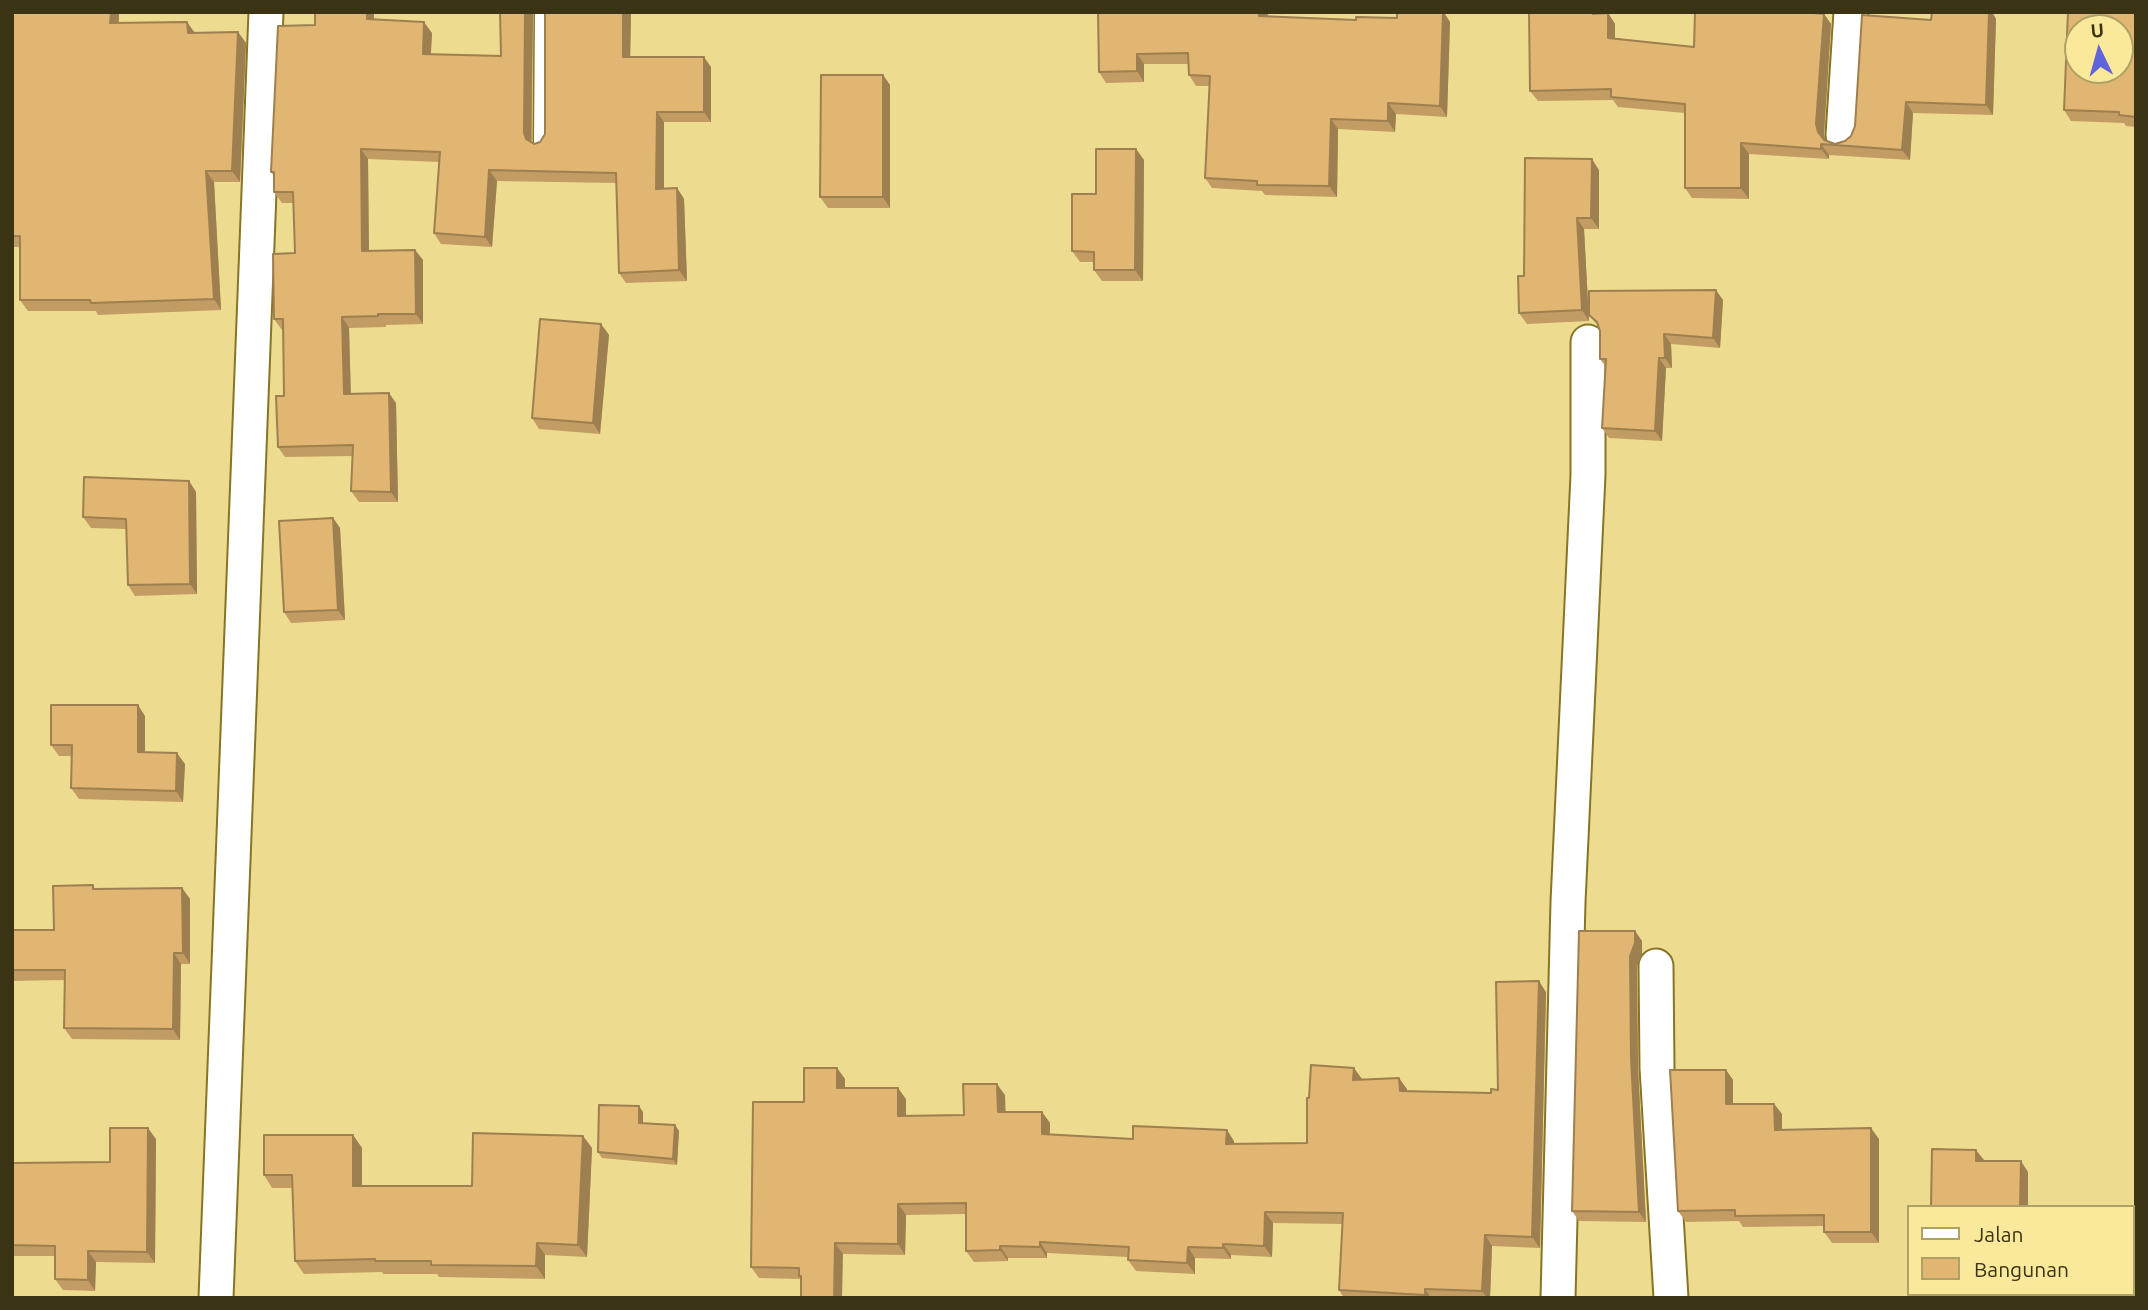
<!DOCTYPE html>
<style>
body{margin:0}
#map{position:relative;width:2148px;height:1310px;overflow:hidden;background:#eddc8f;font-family:Ubuntu,sans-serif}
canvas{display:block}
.frame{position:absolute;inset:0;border:14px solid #3b3414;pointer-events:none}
.legend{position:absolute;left:1907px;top:1205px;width:228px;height:91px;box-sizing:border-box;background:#fbe99b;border:2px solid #aea165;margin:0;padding:9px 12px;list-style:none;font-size:21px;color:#3b3414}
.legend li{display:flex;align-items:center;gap:14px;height:35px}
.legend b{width:35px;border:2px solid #aea165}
.north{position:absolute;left:2064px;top:14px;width:70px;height:70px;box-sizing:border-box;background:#fbe99b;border:2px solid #aea165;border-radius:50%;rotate:355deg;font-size:19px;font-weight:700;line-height:28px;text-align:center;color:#3b3414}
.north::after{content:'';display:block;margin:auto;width:24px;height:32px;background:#5f63dc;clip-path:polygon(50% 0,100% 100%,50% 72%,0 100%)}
</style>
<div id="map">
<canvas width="2148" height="1310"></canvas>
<div class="frame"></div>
<ul class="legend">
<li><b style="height:9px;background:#fff"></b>Jalan</li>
<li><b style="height:19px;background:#e1b572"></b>Bangunan</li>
</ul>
<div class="north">U</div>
</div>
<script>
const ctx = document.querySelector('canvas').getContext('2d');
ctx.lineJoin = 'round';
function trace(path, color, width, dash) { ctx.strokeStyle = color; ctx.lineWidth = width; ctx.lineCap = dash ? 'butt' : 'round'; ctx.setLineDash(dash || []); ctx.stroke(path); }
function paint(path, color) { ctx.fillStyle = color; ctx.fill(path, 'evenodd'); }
const service = new Path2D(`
 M542,144L543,12`);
const minor = new Path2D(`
 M1843,135L1851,12
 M1656,966L1657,1068L1671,1298
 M216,1298L266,12
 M1558,1298L1568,902L1588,475V342
 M2050,1298L2136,1295`);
trace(service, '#867526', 19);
trace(minor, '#867526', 37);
trace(service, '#fff', 16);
trace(minor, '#fff', 33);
paint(new Path2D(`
 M12,12H119V23L195,33L238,32L246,43L240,182H214L221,310L98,315L96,311H28L20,300V247H12Z
 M374,12V19L432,33L431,54L501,56L500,12H533L532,142L534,144L540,142L545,134V12H631L630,57L711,67V122H664V189L677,188L684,199L687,281L626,283L619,273L616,183L497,181L492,247L441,244L434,233L439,162L368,159L369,251L415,250L423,260V324L386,325V327L349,328L351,394L396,403L398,502H359L351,491L353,456L285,457L278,447L284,396L283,330H282L274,319L295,253L293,203H282L274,192V176L271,172L315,25Z
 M1098,12H1268L1267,17L1356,20L1397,18V12H1444L1450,22L1447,117L1396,114L1395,132L1338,129L1337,197L1265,195L1262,191L1212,188L1205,178L1210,86H1196L1189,75L1188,64H1144V82L1106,83L1099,72Z
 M1529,12H1594L1595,14L1608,13L1615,24V38L1694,47L1824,14L1831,24L1824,134L1825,140L1835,144L1845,141L1851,136L1931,20L1932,12H1992L1996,19L1993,115L1913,113L1910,160L1829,155V159L1749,154V199L1692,198L1685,188V113L1618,107L1613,100L1538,101L1530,91Z
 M2136,12V127L2126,126L2124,123L2071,121L2064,110Z
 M883,75L890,85V208H828L820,197Z
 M1136,149L1144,160L1143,281H1102L1094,270V262H1080L1072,251L1096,194Z
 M1599,170V229H1584L1589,321L1527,324L1519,313L1524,276Z
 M1723,300L1720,348L1671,344L1672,368H1666L1662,441L1609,438L1602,428L1606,367L1600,359V331L1599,327L1589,315Z
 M601,324L609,335L600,434L539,429L532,418Z
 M189,481L196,492L197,594L135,596L128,585L126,529L91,528L83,517Z
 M333,518L340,528L345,620L291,623L284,612Z
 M145,716V752L185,764L183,802L79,799L71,788L72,756H59L51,745Z
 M93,885L95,889L182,888L190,899V964H181L180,1040L72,1039L64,1028L65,980L12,981V930H54Z
 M1635,931L1642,941V954L1637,966L1638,1068L1646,1222L1579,1221L1572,1211Z
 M1546,992L1540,1248L1492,1246L1490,1298H1344L1339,1290L1343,1224L1273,1223L1272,1257L1231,1255V1259L1195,1258V1274L1136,1271L1128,1260V1257L1047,1253V1258H1008V1261L974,1262L966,1251V1214L906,1215L905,1255L843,1254L801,1279L759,1278L751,1267L804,1102L837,1068L845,1079V1088L906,1099V1116L964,1115L1005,1095V1112H1042L1050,1123V1135L1133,1139L1234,1141V1144L1307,1143L1362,1079L1407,1089V1091L1491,1093L1498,1090Z
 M1726,1070L1733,1080V1104H1774L1782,1114V1129L1879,1139V1243H1832L1824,1232V1226L1743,1227L1739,1221L1686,1222L1678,1211Z
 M643,1112V1123L675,1125L679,1131L677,1165L602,1158L598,1152Z
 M353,1135L362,1148V1186H472L583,1136L592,1148L587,1257L545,1255V1279L439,1277L437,1274H383L382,1272L304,1274L295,1261L293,1188H272L264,1175Z
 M156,1139L155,1263L96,1262L95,1291L63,1290L55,1279V1256H12V1163L110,1162Z`), '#c29c62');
paint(new Path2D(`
 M111,12H119L118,34L110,23Z
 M367,12H374V30L367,19Z
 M525,12H533L531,144L526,139L524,133Z
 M623,12H631L630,68L623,57Z
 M1259,12H1268L1267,27L1259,16Z
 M1443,12L1450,22L1447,117L1440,106Z
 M1989,12H1992L1996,19L1993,115L1986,105Z
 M1608,13L1615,24V48L1608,38Z
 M1824,14L1831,24L1824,134L1826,143L1818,132L1816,124Z
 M187,22L195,33H188Z
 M424,22L432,33L430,65L423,54Z
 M238,32L246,43L240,182L232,171Z
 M1137,54L1144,64V82L1137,71Z
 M704,57L711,67V122L704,112Z
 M883,75L890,85V208L883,197Z
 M1906,102L1913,113L1910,160L1902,150Z
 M1388,103L1396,114L1395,132L1388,121Z
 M657,112L664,122V200L656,189Z
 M1331,119L1338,129L1337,197L1329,186Z
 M1741,143L1749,154V199L1741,188Z
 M1821,144L1829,155V159L1821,149Z
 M361,149L368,159L369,262L362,251Z
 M1136,149L1144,160L1143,281L1135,270Z
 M1592,159L1599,170V229L1591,218Z
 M489,170L497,181L492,247L485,237Z
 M206,171L214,182L221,310L214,299Z
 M677,188L684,199L687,281L679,270Z
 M1577,218L1584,229L1589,321L1582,310Z
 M415,250L423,260V324L416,314Z
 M1716,290L1723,300L1720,348L1713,338Z
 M342,317L349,328L351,405L344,394Z
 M601,324L609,335L600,434L593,423Z
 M1664,334L1671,344L1672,368L1665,358Z
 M1659,358L1666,368L1662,441L1655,431Z
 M389,393L396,403L398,502L391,492Z
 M189,481L196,492L197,594L190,584Z
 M333,518L340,528L345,620L338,610Z
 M138,705L145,716V763L138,752Z
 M177,753L185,764L183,802L176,791Z
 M182,888L190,899V964L183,953Z
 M1635,931L1642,941V954L1637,966L1638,1068L1646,1222L1639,1212L1631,1058L1630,956Z
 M174,953L181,964L180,1040L173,1029Z
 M1539,981L1546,992L1540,1248L1532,1237Z
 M837,1068L845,1079V1099L837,1088Z
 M1354,1068L1362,1079L1361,1091L1353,1080Z
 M1726,1070L1733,1080V1115L1726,1104Z
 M1399,1078L1407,1089V1102L1400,1091Z
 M997,1084L1005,1095L1006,1123L998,1112Z
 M898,1088L906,1099V1127L898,1116Z
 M1774,1104L1782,1114V1140L1775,1130Z
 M639,1106L643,1112V1128L639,1123Z
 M1042,1112L1050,1123L1049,1146L1042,1134Z
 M675,1125L679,1131L677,1165L673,1159Z
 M148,1128L156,1139L155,1263L147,1252Z
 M1871,1128L1879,1139V1243L1871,1232Z
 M1227,1130L1234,1141V1155L1226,1144Z
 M353,1135L362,1148V1199L353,1186Z
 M583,1136L592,1148L587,1257L578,1245Z
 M1976,1150L1984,1160L1976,1161Z
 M2021,1161L2028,1172V1207H2020Z
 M898,1204L906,1215L905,1255L898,1244Z
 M1265,1212L1273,1223L1272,1257L1264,1246Z
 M1485,1235L1492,1246L1490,1298H1487L1482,1291Z
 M1040,1242L1047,1253V1258L1040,1247Z
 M537,1243L545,1255V1279L536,1266Z
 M835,1243L843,1254L842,1298H834Z
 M1223,1244L1231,1255V1259L1223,1248Z
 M1000,1246L1008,1258V1261L1000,1250Z
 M1188,1247L1195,1258V1274L1187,1263Z
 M88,1251L96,1262L95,1291L88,1280Z
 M1425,1289L1431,1298H1427L1425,1295Z`), '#9e7f50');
const building = new Path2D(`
 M12,12H111L110,23L187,22L188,33L238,32L232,171H206L214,299L91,303L90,300H20V236H12Z
 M315,12H367V19L424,22L423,54L501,56L500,12H525L524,133L526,139L534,144L540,142L545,134V12H623V57H704V112H657L656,189L677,188L679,270L619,273L616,173L489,170L485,237L434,233L440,152L361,149L362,251L415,250L416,314H378V316L342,317L344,394L389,393L391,492L351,491L353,445L278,447L276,396H284L283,319H274L273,254L295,253L293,192H274V172H271L278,26L315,25Z
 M1098,12H1259V16L1356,20V17L1397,18V12H1443L1440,106L1388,103V121L1331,119L1329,186L1257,185V181L1205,178L1210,76L1189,75L1188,53L1137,54V71L1099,72Z
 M1529,12H1592L1593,14L1608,13V38L1694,47L1695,12H1803L1824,14L1816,124L1818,132L1824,140L1835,144L1845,141L1851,136L1855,126L1862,15L1931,20L1932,12H1989L1986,105L1906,102L1902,150L1821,144V149L1741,143V188H1685V104L1611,97V89L1530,91Z
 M2068,12H2136V117L2119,115V112L2064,110ZM2078,28H2120V70H2078Z
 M821,75H883V197H820Z
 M1096,149H1136L1135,270H1094V252L1072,251V194H1096Z
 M1525,158L1592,159L1591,218H1577L1582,310L1519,313L1518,276H1524Z
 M1716,290L1713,338L1664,334L1665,358H1659L1655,431L1602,428L1606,359H1600V331L1597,322L1589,315V291Z
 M540,319L601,324L593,423L532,418Z
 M84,477L189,481L190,584L128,585L126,519L83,517Z
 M333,518L338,610L284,612L279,521Z
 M51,705H138V752L177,753L176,791L71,788L72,745H51Z
 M93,885V889L182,888L183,953H174L173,1029L64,1028L65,970H12V930H54L53,886Z
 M1579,931H1635V943L1630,956L1631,1058L1639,1212L1572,1211Z
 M1539,981L1532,1237L1485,1235L1482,1291L1425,1289V1295L1339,1290L1343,1213L1265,1212L1264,1246L1223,1244V1248L1188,1247L1187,1263L1128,1260L1129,1247L1040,1242V1247L1000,1246V1250L966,1251V1203L898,1204V1244L835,1243L834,1298H801V1276H799V1268L751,1267L753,1102H804V1068H837V1088H898V1116L964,1115L963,1084H997L998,1112H1042V1134L1133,1139V1126L1227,1130L1226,1144L1307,1143V1098H1309L1311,1065L1354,1068L1353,1080L1399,1078L1400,1091L1491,1093V1089L1498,1090L1496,982Z
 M1670,1070H1726V1104H1774L1775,1130L1871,1128V1232H1824V1215L1735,1216V1210L1678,1211Z
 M599,1105L639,1106V1123L675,1125L673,1159L598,1152Z
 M110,1128H148L147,1252L88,1251V1280L55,1279V1246L12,1245V1163L110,1162Z
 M473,1133L583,1136L578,1245L537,1243L536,1266L431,1265V1261H375V1259L295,1261L292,1175H264V1135H353V1186H472Z
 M1932,1149L1976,1150V1161H2021L2020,1207H1931Z`);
paint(building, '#e1b572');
trace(building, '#9e7f50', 2);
</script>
